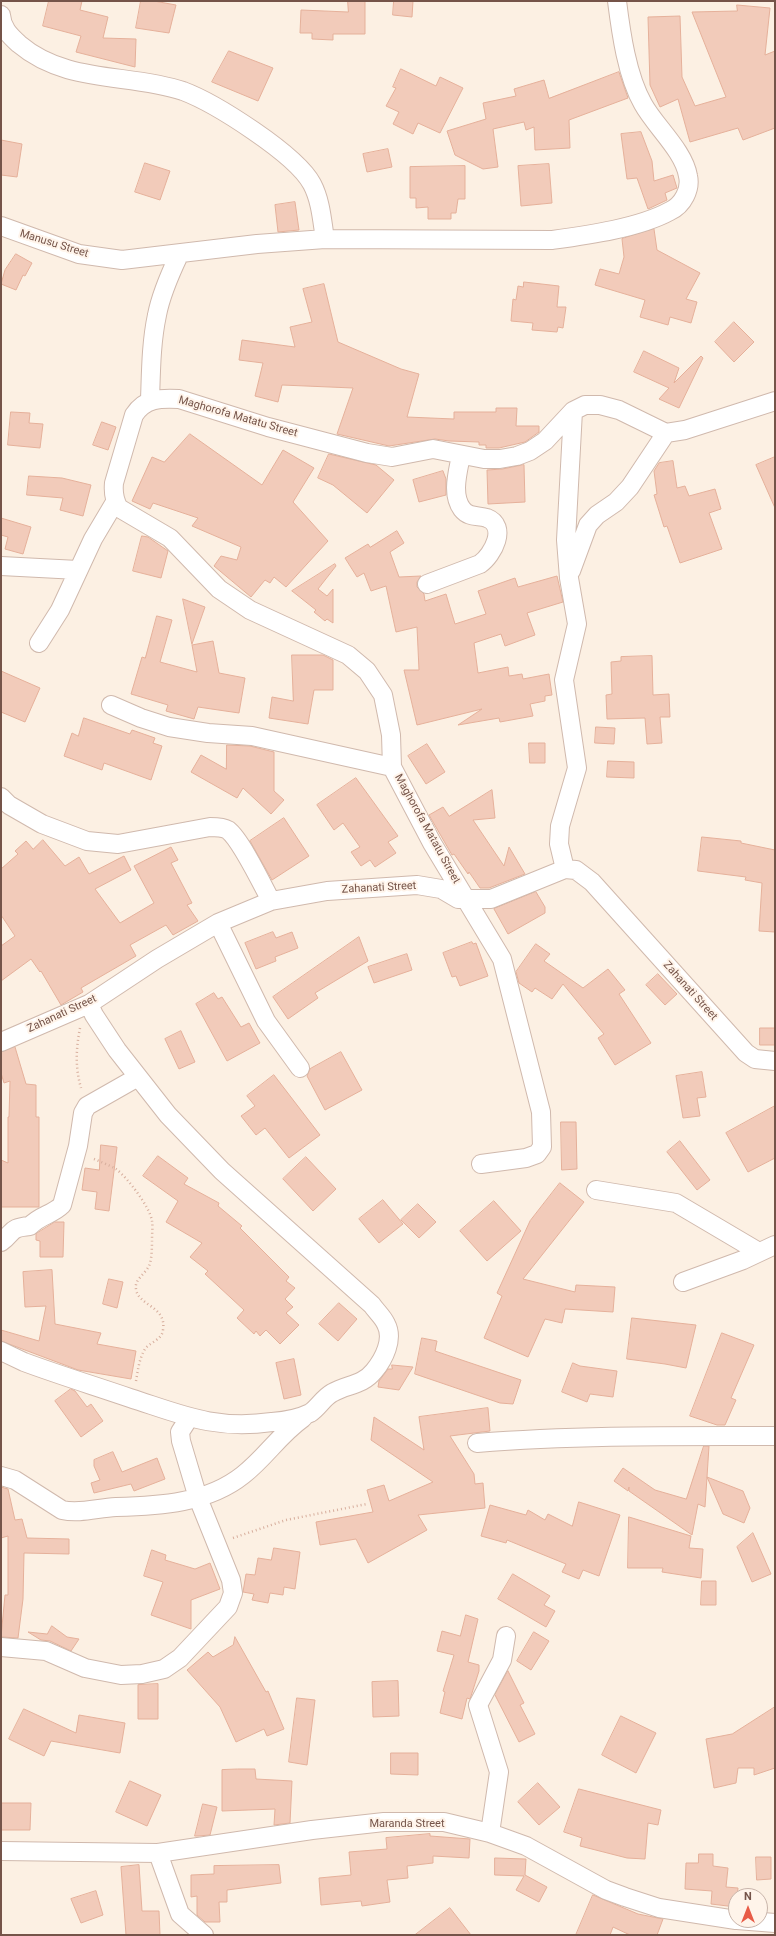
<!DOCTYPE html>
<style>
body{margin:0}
#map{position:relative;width:776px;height:1936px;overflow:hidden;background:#fcf0e3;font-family:Roboto,sans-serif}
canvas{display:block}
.frame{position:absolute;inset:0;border:2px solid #755449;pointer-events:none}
.north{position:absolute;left:728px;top:1888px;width:40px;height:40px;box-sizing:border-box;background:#fff4ea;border:1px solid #c8b4aa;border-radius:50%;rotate:0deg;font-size:11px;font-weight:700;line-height:16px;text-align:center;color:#755449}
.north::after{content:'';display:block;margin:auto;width:14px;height:18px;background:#e85b46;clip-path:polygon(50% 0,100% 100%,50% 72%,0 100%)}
</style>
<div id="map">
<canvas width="776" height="1936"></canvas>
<div class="frame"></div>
<div class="north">N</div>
</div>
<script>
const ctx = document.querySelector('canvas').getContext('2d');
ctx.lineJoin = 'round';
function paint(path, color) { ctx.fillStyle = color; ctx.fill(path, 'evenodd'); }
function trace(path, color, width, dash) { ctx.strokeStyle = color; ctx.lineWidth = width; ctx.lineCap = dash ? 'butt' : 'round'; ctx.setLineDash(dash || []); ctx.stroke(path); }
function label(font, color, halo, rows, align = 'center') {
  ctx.font = font + ' Roboto,sans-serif'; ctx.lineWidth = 4; ctx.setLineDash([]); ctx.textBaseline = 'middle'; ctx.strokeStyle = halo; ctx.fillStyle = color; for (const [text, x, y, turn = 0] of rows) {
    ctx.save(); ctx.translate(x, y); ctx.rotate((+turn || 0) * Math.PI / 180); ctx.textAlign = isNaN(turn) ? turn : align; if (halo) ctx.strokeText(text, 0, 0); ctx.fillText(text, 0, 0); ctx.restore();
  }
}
const building = new Path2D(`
 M49,1H82L80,10L108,17L103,38L136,39L135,67L76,52L81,36L43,26Z
 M141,1H154L176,5L169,33L136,28Z
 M348,1H365V34H333V40L312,39V33H300L301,10L348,12Z
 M394,1H413L412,17L393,15Z
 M737,5L770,8L765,55L775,51V128L743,140L738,128L690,142L678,99L660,107L650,85L648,17L680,16L682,77L695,106L726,97L692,12L737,11Z
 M229,51L273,68L258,101L212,82Z
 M401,69L436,86L440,77L463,88L440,133L418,123L413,134L393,124L399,112L386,106L396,88L393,87Z
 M619,72L628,98L569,120L570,148L535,150L534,127L526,130L524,122L493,129L498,167L483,169L455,155L447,131L486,119L483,103L516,96L514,89L544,80L549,98Z
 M641,132L652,161L654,181L673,175L677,188L665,193L667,200L648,209L637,178L627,179L621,134Z
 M1,140L22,144L17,177L1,175Z
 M388,149L392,167L367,172L363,154Z
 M145,163L170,171L160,200L135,192Z
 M549,164L552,203L521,206L518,166Z
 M465,166V199H458L456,213H451V219H428V207L416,208V198H410V167Z
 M295,202L299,230L278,232L275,205Z
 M654,229L657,250L700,273L686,299L697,302L691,323L670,317L668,325L640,317L645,300L595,285L600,269L619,274L624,257L622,239Z
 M16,254L32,263L25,276L23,275L16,290L1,284L5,270Z
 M524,282L559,286L557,307H566L563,328L558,327L557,332L532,330L533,323L511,321L513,299L516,300L518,286L523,287Z
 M324,284L338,342L401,369L419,374L407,417L454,419V412H496V408H517L516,426H539V432L525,442L499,448H486V445H479V442L449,441L435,439L389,446L337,434L353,388L282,385L278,402L255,396L263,363L239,360L242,340L295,347L290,327L312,322L303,289Z
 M734,322L754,342L734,362L715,342Z
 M644,351L679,368L674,383L701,356L703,358L679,408L659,399L669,388L634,372Z
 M11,412L30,413L29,423L43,424L40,448L8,445Z
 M102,422L116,427L108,450L93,445Z
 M190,434L262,485L283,450L314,468L293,502L328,541L286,587L274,577L270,583L265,580L251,597L214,566L221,556L237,560L241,547L192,526L198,518L153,503L150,509L132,501L152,457L164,462Z
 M329,454L376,465L394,480L367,513L333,485L318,478Z
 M775,457V508L756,465Z
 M673,461L677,488L685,486L689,496L715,489L721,509L709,513L722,549L680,563L667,526L664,527L654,495L657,494L654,471L659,463Z
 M524,465L525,502L488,504L487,470L502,469Z
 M443,471L446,479V495L419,502L413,480Z
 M29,476L62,478L91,485L83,516L60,510L63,498L27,495Z
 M1,518L31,527L23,554L5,549L8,537L1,535Z
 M397,531L404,543L390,552L399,577L421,576L417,582V587L424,594L425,601L446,594L455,624L486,614L478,591L515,578L518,587L557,576L563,602L527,613L535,635L505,646L501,634L474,643L478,673L508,667L509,676L522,674L523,679L549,674L552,695L545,696V701L530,704L533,716L500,722L499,718L458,725L482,709L417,725L404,670H419L417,627L396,632L386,586L371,591L364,573L357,577L345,558L368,544L370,547Z
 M142,536L148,537L168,551L161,578L133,571Z
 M335,564L336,566L318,589L327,596L333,589V623L327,619L325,621L314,612L316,610L292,591Z
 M183,599L205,607L192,644Z
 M157,616L172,620L160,662L197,672L192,645L213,641L219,673L245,678L239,713L198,707L194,719L166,711L168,705L131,694L142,657L145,658Z
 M292,655H323L333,660V690H314L308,724L269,718L272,697L293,701Z
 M652,656L653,695L669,694L670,717H660L662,743L647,744L645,718L607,719L606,695L612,694L611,662L621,661V657Z
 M1,671L40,688L25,722L1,712Z
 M84,718L130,734L132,730L155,738L153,743L162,746L151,780L104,763L102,770L64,756L72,733L78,736Z
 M596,727L615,728L614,744L595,743Z
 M529,743H545V763H530Z
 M427,744L445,772L426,784L408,756Z
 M227,745L250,746L274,752V791L284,800L271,814L243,788L237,798L191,772L201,755L226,769Z
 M608,761L634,762V778L607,777Z
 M356,778L398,836L388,842L396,853L375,867L370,860L361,866L351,852L360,847L343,823L334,830L317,805Z
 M492,790L495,818L473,820L504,866L509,847L525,874L489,888H480L469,872L468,874L454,854L452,855L429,815L443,807L449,816Z
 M284,818L309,856L272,880L250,841Z
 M702,837L741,841V843L775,850V932L759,931L762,883L745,880L746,877L698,871Z
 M43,840L65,866L79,857L89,874L124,856L131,870L95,889L120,923L154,903L134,866L171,847L178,860L171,863L192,903L187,905L198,921L173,935L166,925L130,945L136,956L81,988L83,992L61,1005L41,971L40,972L31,959L1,981V946L15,936L1,915V869L18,854L15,851L26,841L33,849Z
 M536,892L545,907V913L508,934L494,909Z
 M273,932L276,938L292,932L298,948L275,957L276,961L256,969L245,943Z
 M359,937L368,961L315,993L318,998L288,1019L273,997Z
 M472,942L473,944L476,943L488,976L460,986L456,976L452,977L443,953Z
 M536,944L550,954L544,961L583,988L608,969L625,990L619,994L651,1043L615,1065L598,1038L604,1034L563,984L552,999L535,988L532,992L519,983L516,972Z
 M407,954L412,970L374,983L368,967Z
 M658,974L677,994L665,1005L646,985Z
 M214,993L218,999L222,997L241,1027L249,1023L260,1043L227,1061L196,1004Z
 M760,1028H775V1045H760Z
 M181,1031L195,1062L179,1069L165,1039Z
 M15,1047L26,1084L36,1085V1117H39V1207H1V1160L8,1163V1117H9L10,1081L4,1083L1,1073V1052Z
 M341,1052L362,1090L325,1110L307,1076L310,1069Z
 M702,1072L706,1097L697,1098L700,1116L683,1118L676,1076Z
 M274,1075L320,1135L289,1158L265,1128L256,1135L241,1116L255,1106L247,1096Z
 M775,1106V1158L748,1172L726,1133Z
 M561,1122H576L577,1169L562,1170Z
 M680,1141L710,1180L697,1190L667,1152Z
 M101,1145L117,1147L109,1211L95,1209L97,1192L82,1190L85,1168L99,1170Z
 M158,1156L188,1178L184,1184L219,1203L218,1206L242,1226L240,1228L289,1277L286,1281L295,1288L285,1299L293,1307L286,1313L299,1325L280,1344L266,1330L260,1336L256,1331L254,1334L237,1318L244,1310L205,1274L208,1271L190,1257L202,1243L166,1222L178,1201L143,1176Z
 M306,1157L336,1189L313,1211L283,1179Z
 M560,1183L584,1202L523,1279L575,1292L576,1285L615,1287L613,1312L565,1309L562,1323L545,1319L528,1357L484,1338L502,1296L497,1293L530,1221Z
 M383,1200L403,1224L379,1243L359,1219Z
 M494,1201L521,1231L487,1261L460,1231Z
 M418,1204L436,1222L419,1238L401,1220Z
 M55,1222H64L63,1257H40V1241L36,1240V1234Z
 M52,1270L55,1324L101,1333L97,1344L136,1351L131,1379L78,1370L1,1341V1330L39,1341L46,1306L25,1307L23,1272Z
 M109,1279L123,1282L117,1308L103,1304Z
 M339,1303L357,1319L338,1341L319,1324Z
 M632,1318L696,1325L686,1368L665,1364L627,1359Z
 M722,1333L754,1345L731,1398L736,1400L725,1425H717L690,1416Z
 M422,1338L437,1341L435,1351L521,1380L513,1404L500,1403L415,1374Z
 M294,1359L301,1395L284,1399L276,1363Z
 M573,1363L580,1366L617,1371L613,1397L590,1394L587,1402L562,1392Z
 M392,1365L413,1367L399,1390L378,1387L379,1381L388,1369H392Z
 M71,1389L75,1391L87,1407L91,1404L103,1421L81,1437L55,1401Z
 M488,1408L490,1431L450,1436L474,1474L475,1484L483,1483L485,1508L418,1515L427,1530L368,1563L356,1539L320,1545L316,1522L373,1512L367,1490L384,1485L389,1501L433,1482L371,1440L374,1417L424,1450L419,1417Z
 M704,1446H709L707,1477L743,1491L750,1508L744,1523L723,1514L707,1477L705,1507L698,1504L692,1535L629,1491V1487L628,1491L614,1481L623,1468L655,1490L686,1499Z
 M113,1452L122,1472L157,1458L165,1479L134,1491L131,1484L94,1493L91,1483L100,1480L94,1466V1460Z
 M1,1487L8,1489L15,1520L22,1519L27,1538L69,1539V1554L24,1553L23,1599L18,1638L1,1637L5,1595H8V1536L1,1538Z
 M579,1502L620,1515L599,1576L583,1570L579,1579L562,1572L566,1564L507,1540L506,1543L481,1536L490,1505L526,1515L528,1510L545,1520L548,1514L572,1526Z
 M629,1517L691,1536L689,1548L703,1549L701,1578L662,1572L663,1568H628Z
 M753,1533L771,1574L752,1582L737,1547Z
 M274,1548L300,1552L295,1589L284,1587L283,1595L270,1593L268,1603L252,1600L254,1594L243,1592L246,1574L255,1575L258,1558L271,1560Z
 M152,1550L166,1555L165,1560L195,1569L210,1563L220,1589L191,1600V1629L151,1615L163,1582L144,1576Z
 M513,1574L550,1596L544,1605L555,1611L546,1627L498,1599Z
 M702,1581H716V1605H701Z
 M466,1615L478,1619L468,1662L479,1665V1671L472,1693L470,1699L467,1698L462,1719L440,1713L445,1692L443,1691L454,1655L437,1651L442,1631L460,1636Z
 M52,1626L67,1637L79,1639L71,1651L50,1641L41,1640L28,1632L47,1634Z
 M534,1632L549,1641L531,1670L517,1661Z
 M235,1637L266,1692L268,1691L284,1729L267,1736L264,1729L236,1742L220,1707L187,1670L208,1652L213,1657L233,1645Z
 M508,1671L524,1703L520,1705L535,1734L519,1742L495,1695Z
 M398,1681L399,1716L373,1717L372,1682Z
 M158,1684V1719H138V1685Z
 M297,1698L315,1700L307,1765L289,1762Z
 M775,1707V1768L754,1775V1768H738L736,1783L714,1788L706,1739L732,1734Z
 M24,1709L76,1733L79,1715L125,1723L120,1753L51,1741L44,1756L9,1739Z
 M621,1716L656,1733L636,1773L602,1755Z
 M391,1753H418V1775L391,1774Z
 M238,1769H255L256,1779L292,1781L290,1823L274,1825L275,1809L222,1811V1770Z
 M130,1781L161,1795L147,1826L116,1812Z
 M538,1783L560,1807L539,1825L518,1802Z
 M579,1789L661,1810L658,1825L648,1823L645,1859L627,1858L580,1846L582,1838L564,1832Z
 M1,1803H31L30,1830H1Z
 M203,1804L217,1807L210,1835L198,1836H195Z
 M430,1834V1836L470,1839L469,1858L433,1856V1863L407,1866L408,1878L387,1880L390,1902L362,1906L361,1901L321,1905L319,1878L351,1875L349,1852L387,1849L386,1838Z
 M699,1854H713V1866L728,1868L726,1887L738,1888L736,1907L711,1904L712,1891L685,1889L686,1863H698Z
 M756,1857H771V1879L757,1880Z
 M495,1858L526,1859L525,1875L547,1887L539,1902L516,1890L524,1876L495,1875Z
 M139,1865L142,1911H159L160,1935H126L121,1867Z
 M279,1865L281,1883L227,1890V1902H219L220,1922H205L197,1915V1896L191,1897V1875L214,1874V1866Z
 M96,1891L103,1915L81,1923L71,1899Z
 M593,1895L638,1914L663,1919L657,1935H630L613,1927L610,1935H576Z
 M450,1908L471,1935H415Z`);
paint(building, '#f2cbba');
trace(building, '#e5b09a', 1);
const minor = new Path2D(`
 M1,15C2,28 9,35 19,44C66,84 129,73 183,91C215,103 296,154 312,184C321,201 322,221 325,239
 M1,226L79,254L122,260L257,244L325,239L552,240C588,235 639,228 670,211C683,205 691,189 688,176C684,151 655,126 643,104C627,76 621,33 617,1
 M150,400C151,372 151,343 157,315C161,294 170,274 179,255
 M1,566L78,570
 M571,571L588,525L597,515L616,502L630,487L666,433
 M427,584L480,564C493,555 508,526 487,518C478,515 469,518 462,509C451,494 458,472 461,455
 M39,643L60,610L93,539L115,502
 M111,705L141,718L169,727L208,733L252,736L392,767
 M1,797L9,805L42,824L87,841L118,844L210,827C215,827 223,827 228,830C241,840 263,886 271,901
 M565,869L559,844L560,826L577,768L564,680L577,624L569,578L566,540L573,411
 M218,923L266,1021L300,1068
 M1,1042L89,1004L157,959L218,923L271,901L327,891L417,885L441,889L458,899H491L565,869L576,870L592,882L746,1053L755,1059L775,1061
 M481,1164L526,1158L537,1154L542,1147L541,1112L502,959L432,843L392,767L391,735L383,695L367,671L348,655L250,610L219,589L170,538L119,508C114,500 113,493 114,483L134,415C145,398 160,398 179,399L268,427L367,453L392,457L433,449L484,459H500L517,456L530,451L545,441L573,411L585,405H600L619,410L666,433L685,430L775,401
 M596,1190L676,1203L759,1252
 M1,1242C15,1232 8,1228 30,1226C40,1215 52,1215 62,1205L78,1146L83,1113L87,1106L138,1077
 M683,1282L743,1260L775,1245
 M1,1351L24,1362C59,1375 95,1386 130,1398C183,1415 214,1430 272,1422C285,1421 298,1419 310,1413C318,1408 323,1398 332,1393C347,1384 362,1386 374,1371C384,1359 394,1339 386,1324C383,1317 376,1311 372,1305L222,1171L168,1115L117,1050L94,1015L89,1004
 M477,1443C576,1435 676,1436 775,1436
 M1,1476L15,1480L62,1510C80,1514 97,1508 116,1507C160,1506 208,1503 243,1475C266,1457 279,1435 303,1418
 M1,1647L46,1651L85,1668L121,1675L142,1674L164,1669L180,1658L228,1607L233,1593L231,1580L198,1498L181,1441L180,1432L189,1418
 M490,1833L499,1772L478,1705L502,1660L506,1636
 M1,1851L158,1853L312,1830L384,1822H444L490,1833L526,1846L606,1890L625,1897L659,1908L736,1920
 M158,1853L180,1914L204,1935
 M737,1920L775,1923`);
trace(minor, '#d0b9ad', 20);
trace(new Path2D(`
 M80,1028C76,1049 75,1067 81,1088
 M94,1159C101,1162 109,1165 116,1169C127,1177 150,1207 152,1221C153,1226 152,1233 152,1239C152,1247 152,1259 149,1266C145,1274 134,1280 136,1289C138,1306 167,1306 163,1330C162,1340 150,1342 145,1349C139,1359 138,1370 136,1381
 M233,1538L286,1520L367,1504`), '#d7ae9d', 2.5, [1, 3]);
trace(minor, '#fff', 18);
label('11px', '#755449', '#fff4ea', [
 ["Manusu Street",54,244,17],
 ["Maghorofa Matatu Street",238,417,16],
 ["Maghorofa Matatu Street",427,829,61],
 ["Zahanati Street",379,888,-3],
 ["Zahanati Street",690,991,48],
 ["Zahanati Street",62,1014,-25],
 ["Maranda Street",407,1824]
]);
</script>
